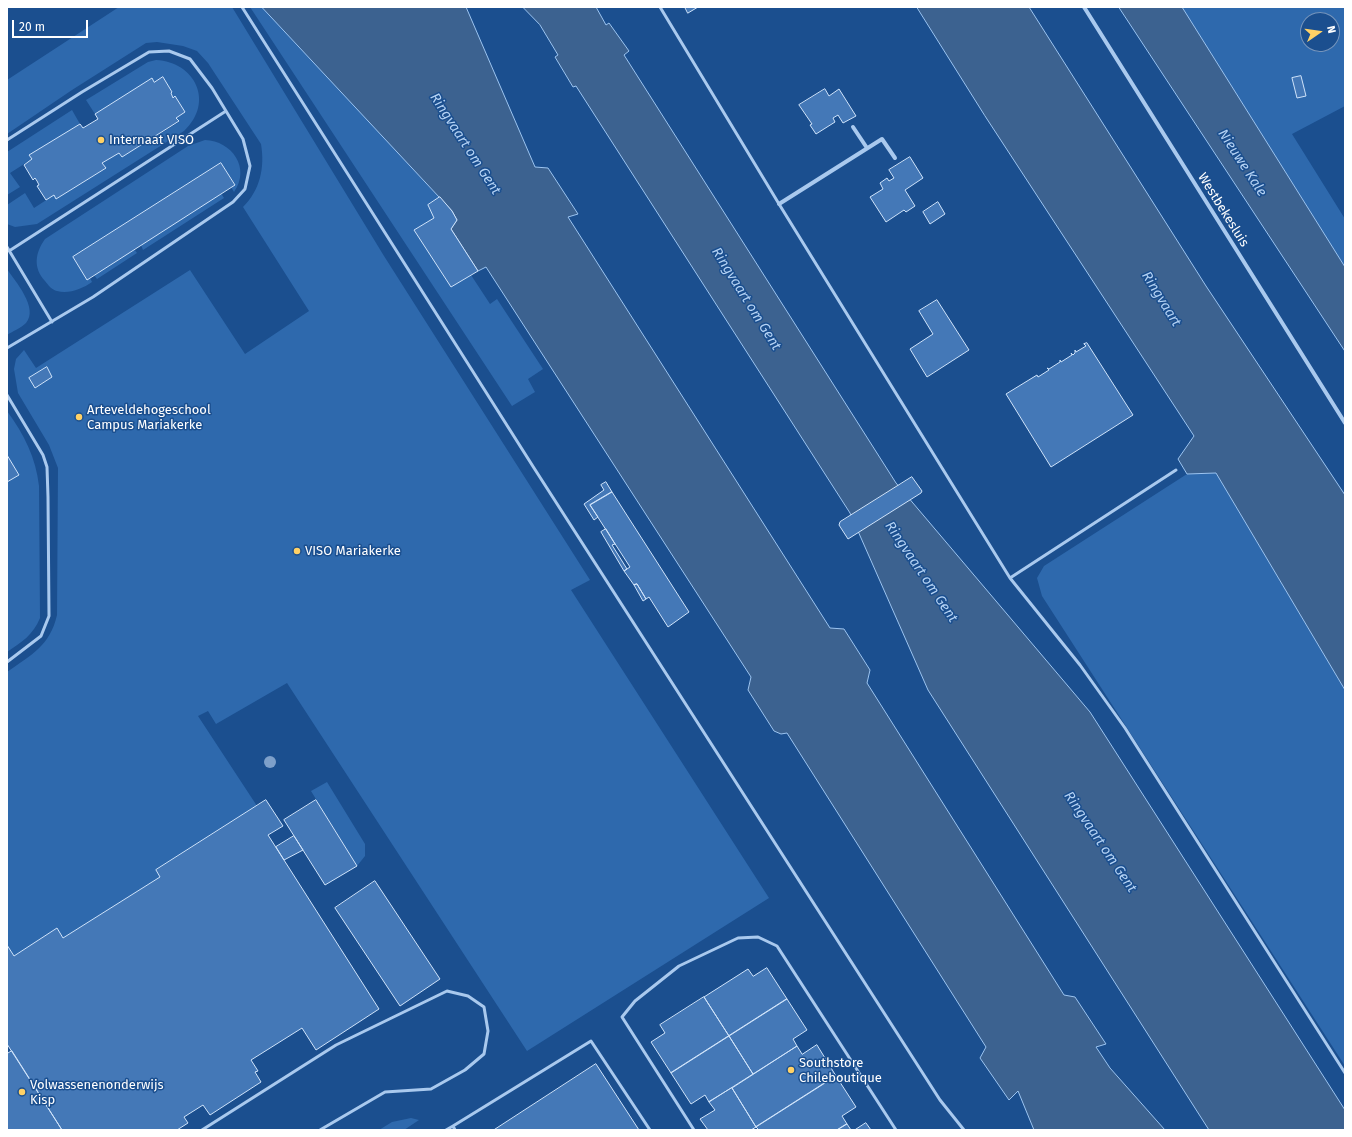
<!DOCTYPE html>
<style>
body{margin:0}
#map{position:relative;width:1352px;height:1137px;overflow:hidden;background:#1b4f8f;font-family:"Fira Sans",sans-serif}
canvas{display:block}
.frame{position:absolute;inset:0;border:8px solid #fff;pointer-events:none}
.north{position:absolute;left:1300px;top:12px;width:40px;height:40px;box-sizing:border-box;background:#1b4f8f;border:1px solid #7695bc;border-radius:50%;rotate:77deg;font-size:11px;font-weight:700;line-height:16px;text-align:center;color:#fff}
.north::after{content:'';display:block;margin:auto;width:14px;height:18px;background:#ffd166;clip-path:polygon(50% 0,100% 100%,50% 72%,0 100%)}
.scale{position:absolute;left:12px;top:20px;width:76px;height:18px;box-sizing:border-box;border:2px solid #fff;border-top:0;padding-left:5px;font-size:12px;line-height:14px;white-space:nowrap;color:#fff;-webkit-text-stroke:3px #1b4f8f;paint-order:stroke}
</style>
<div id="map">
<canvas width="1352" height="1137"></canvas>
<div class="frame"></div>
<div class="north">N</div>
<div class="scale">20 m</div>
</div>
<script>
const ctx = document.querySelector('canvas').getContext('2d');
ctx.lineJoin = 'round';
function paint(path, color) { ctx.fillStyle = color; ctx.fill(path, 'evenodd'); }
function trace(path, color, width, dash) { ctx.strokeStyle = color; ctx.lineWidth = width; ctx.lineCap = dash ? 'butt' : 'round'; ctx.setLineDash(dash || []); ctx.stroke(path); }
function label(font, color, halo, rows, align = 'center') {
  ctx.font = font + ' "Fira Sans",sans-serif'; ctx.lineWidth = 3; ctx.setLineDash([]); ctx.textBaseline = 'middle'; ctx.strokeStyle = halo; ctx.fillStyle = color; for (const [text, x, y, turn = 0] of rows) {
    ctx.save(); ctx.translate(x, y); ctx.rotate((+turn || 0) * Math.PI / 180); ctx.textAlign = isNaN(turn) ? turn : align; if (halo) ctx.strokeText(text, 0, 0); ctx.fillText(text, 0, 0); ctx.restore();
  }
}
paint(new Path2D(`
 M119,7H232L384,256L590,580L571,590L769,898L527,1051L287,683L216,724L208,711L198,716L257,806L156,870L160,877L63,938L57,928L14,956L7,945V672C31,655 50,646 57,615L58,468L49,445L18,393L14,369L16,359L24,350L36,368L190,270L245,354L309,311L243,207C260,190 265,168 261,144L208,63L197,51L183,46L157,42L146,43L72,90L7,134V80Z
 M250,7H262L440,197L428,205L434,218L414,230L451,287L471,275L490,304L497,299L543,369L528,379L535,392L512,406Z
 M1182,7H1345V106L1292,134L1345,219V267ZM1308,20H1332V44H1308Z
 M156,60C195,62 215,102 184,131L37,224L15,227L7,224V205L25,193L34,208L54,195L56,199L105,169L102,163L119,153L122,157L179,122L176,118L185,112L175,97L173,98L171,93L172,92L163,77L154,82L151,79L95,114L86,100L148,62Z
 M72,110L80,124L30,155L32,159L10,173L20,187L7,195V152Z
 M205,140C232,141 251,168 234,192L231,187L235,184L221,163L73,257L87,279L90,278L92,282C82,289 69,294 57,291C52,290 48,285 45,281C33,268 35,253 45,239L188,146Z
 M221,193L224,198L143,250L141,245Z
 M134,249L137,253L97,279L94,275Z
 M7,269C15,281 39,308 26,323C21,328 13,331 7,335Z
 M7,411C24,434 36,458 39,486L40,618C33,635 22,642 7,652Z
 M1216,473L1345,690V1066L1042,596L1037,578L1044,566L1187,474Z
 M327,782L365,844V856L357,866L311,791Z
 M411,1118L419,1120L404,1130H379L392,1122Z`), '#2e69ad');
const water = new Path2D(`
 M262,7H466L535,167L548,168L578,214L568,217L830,628L844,629L870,670L867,683L1064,995L1075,997L1106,1044L1096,1047L1110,1068L1165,1130H1034L1018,1091L1009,1100L980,1058L986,1047L787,733L781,734L774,731L748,690L751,677L486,267L478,271L451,229L457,220L452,211Z
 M523,7H596L606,25L609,23L629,51L624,55L896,483L1090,712L1345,1110V1130H1209L928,690L850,513L576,86L573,87L555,57L558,55L540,25Z
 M917,7H1029L1206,286L1345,495V690L1216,473L1187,474L1178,459L1194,436L985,116Z
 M1119,7H1182L1345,267V351Z`);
paint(water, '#3c6290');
trace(water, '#9cc4f0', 1);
const building = new Path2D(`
 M685,7H698L688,13Z
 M1301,76L1306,96L1297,98L1292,78Z
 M163,77L172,92L171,93L173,98L175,96L185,112L176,118L179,121L122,157L119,153L102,163L106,168L56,199L54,195L46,200L37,186L39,185L37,181L35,178L33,180L24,165L32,159L29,155L80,124L83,128L98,119L95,114L152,78L154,82Z
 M825,89L829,96L839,89L856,116L843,123L838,115L833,118L835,122L816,134L810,125L812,124L799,105Z
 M910,157L923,178L905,190L915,206L906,212L904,210L886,222L870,197L883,189L880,183L887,178L889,181L894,178L889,170Z
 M221,163L235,185L87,280L73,257Z
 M440,197L452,211L457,220L451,229L478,271L451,287L414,230L434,218L428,205Z
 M938,202L945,214L930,224L923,212Z
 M937,300L969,350L927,377L910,349L933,334L919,311Z
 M1087,343L1133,415L1051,467L1006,394L1037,375L1038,377L1049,370L1047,368L1049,369L1060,362V360L1061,362L1072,355L1071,353L1073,355L1075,353V350L1076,352L1086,346L1084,344Z
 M47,367L52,377L35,388L29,378Z
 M7,455L19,475L7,482Z
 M912,477L922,491L921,493L848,539L839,525L840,522Z
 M606,482L612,492L590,505L598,517L594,520L584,504L604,490L601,485Z
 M612,492L689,612L668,627L649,597L646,599L637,584L634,585L624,571L630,567L590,505Z
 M606,529L615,544L612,545L627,569L624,571L601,532Z
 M637,584L646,599L643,601L634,585Z
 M266,800L283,826L268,835L379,1009L316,1050L302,1028L251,1060L258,1071L255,1072L261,1082L210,1115L203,1105L184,1117L188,1123L177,1130H62L7,1044V945L14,956L57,928L63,938L160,877L156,870Z
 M316,800L357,866L325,885L284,820Z
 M294,836L303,850L284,860L276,847Z
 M375,881L440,979L400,1006L335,908Z
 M767,968L787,999L729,1036L704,997L748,969L753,976Z
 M704,997L729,1036L671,1073L651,1042L665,1033L660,1025Z
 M787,999L807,1030L793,1039L797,1046L753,1074L729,1036Z
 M729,1036L753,1074L709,1102L705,1095L691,1104L671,1073Z
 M817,1045L836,1076L756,1127L732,1088L797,1046L802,1054Z
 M12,1051L62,1130H7V1054Z
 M596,1064L639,1130H494Z
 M836,1076L856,1107L842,1116L847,1124L837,1130H759L756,1127Z
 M732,1088L756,1127L751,1130H708L700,1119L715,1110L709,1102Z
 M866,1123L871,1130H855Z
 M847,1124L851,1130H837Z`);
paint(building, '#4478b7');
trace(building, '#cfe3fa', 1);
trace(new Path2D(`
 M242,7L534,468L940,1100L964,1130
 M660,7L779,204L1010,578L1080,665L1125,728L1345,1073
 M7,140L82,92L149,52L169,51L190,59L212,88L243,139L250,166L245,189L233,202L93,297L7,348
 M7,247L52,322
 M9,251L226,111
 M7,395L43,455L47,467L48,497L49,616L41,636L7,662
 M1010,578L1176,470
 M202,1130L336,1045L447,991L468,996L484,1007L488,1031L484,1054L465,1070L431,1089L385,1092L320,1130
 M446,1130L453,1126
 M455,1130L453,1126L591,1041L650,1130
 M694,1130L622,1017L635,1001L679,966L738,938L758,937L777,946L896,1130`), '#a9c9ee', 3);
trace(new Path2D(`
 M1084,7L1345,423
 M853,127L867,148
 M779,204L882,139L895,158`), '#a9c9ee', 4);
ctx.fillStyle = '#7ea0ca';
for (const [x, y] of [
 [270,762]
]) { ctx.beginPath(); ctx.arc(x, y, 6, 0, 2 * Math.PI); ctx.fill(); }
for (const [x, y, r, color] of [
 [101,140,4,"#ffd166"],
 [79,417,4,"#ffd166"],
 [297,551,4,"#ffd166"],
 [791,1070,4,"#ffd166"],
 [22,1092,4,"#ffd166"]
]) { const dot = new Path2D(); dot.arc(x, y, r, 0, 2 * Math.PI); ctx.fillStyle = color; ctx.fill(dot); trace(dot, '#1b4f8f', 1.5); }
label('13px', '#fff', '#1b4f8f', [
 ["Internaat VISO",109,140],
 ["Arteveldehogeschool",87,410],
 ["Campus Mariakerke",87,425],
 ["VISO Mariakerke",305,551],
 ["Southstore",799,1063],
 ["Chileboutique",799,1078],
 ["Volwassenenonderwijs",30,1085],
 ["Kisp",30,1100]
], 'left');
label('13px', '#fff', '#1b4f8f', [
 ["Westbekesluis",1223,210,58]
]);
label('italic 14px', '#b5d3f5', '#1b4f8f', [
 ["Ringvaart om Gent",465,144,57],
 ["Nieuwe Kale",1242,163,57],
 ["Ringvaart om Gent",746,299,58],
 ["Ringvaart",1161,299,58],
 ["Ringvaart om Gent",921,572,56],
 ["Ringvaart om Gent",1100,842,56]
]);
</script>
